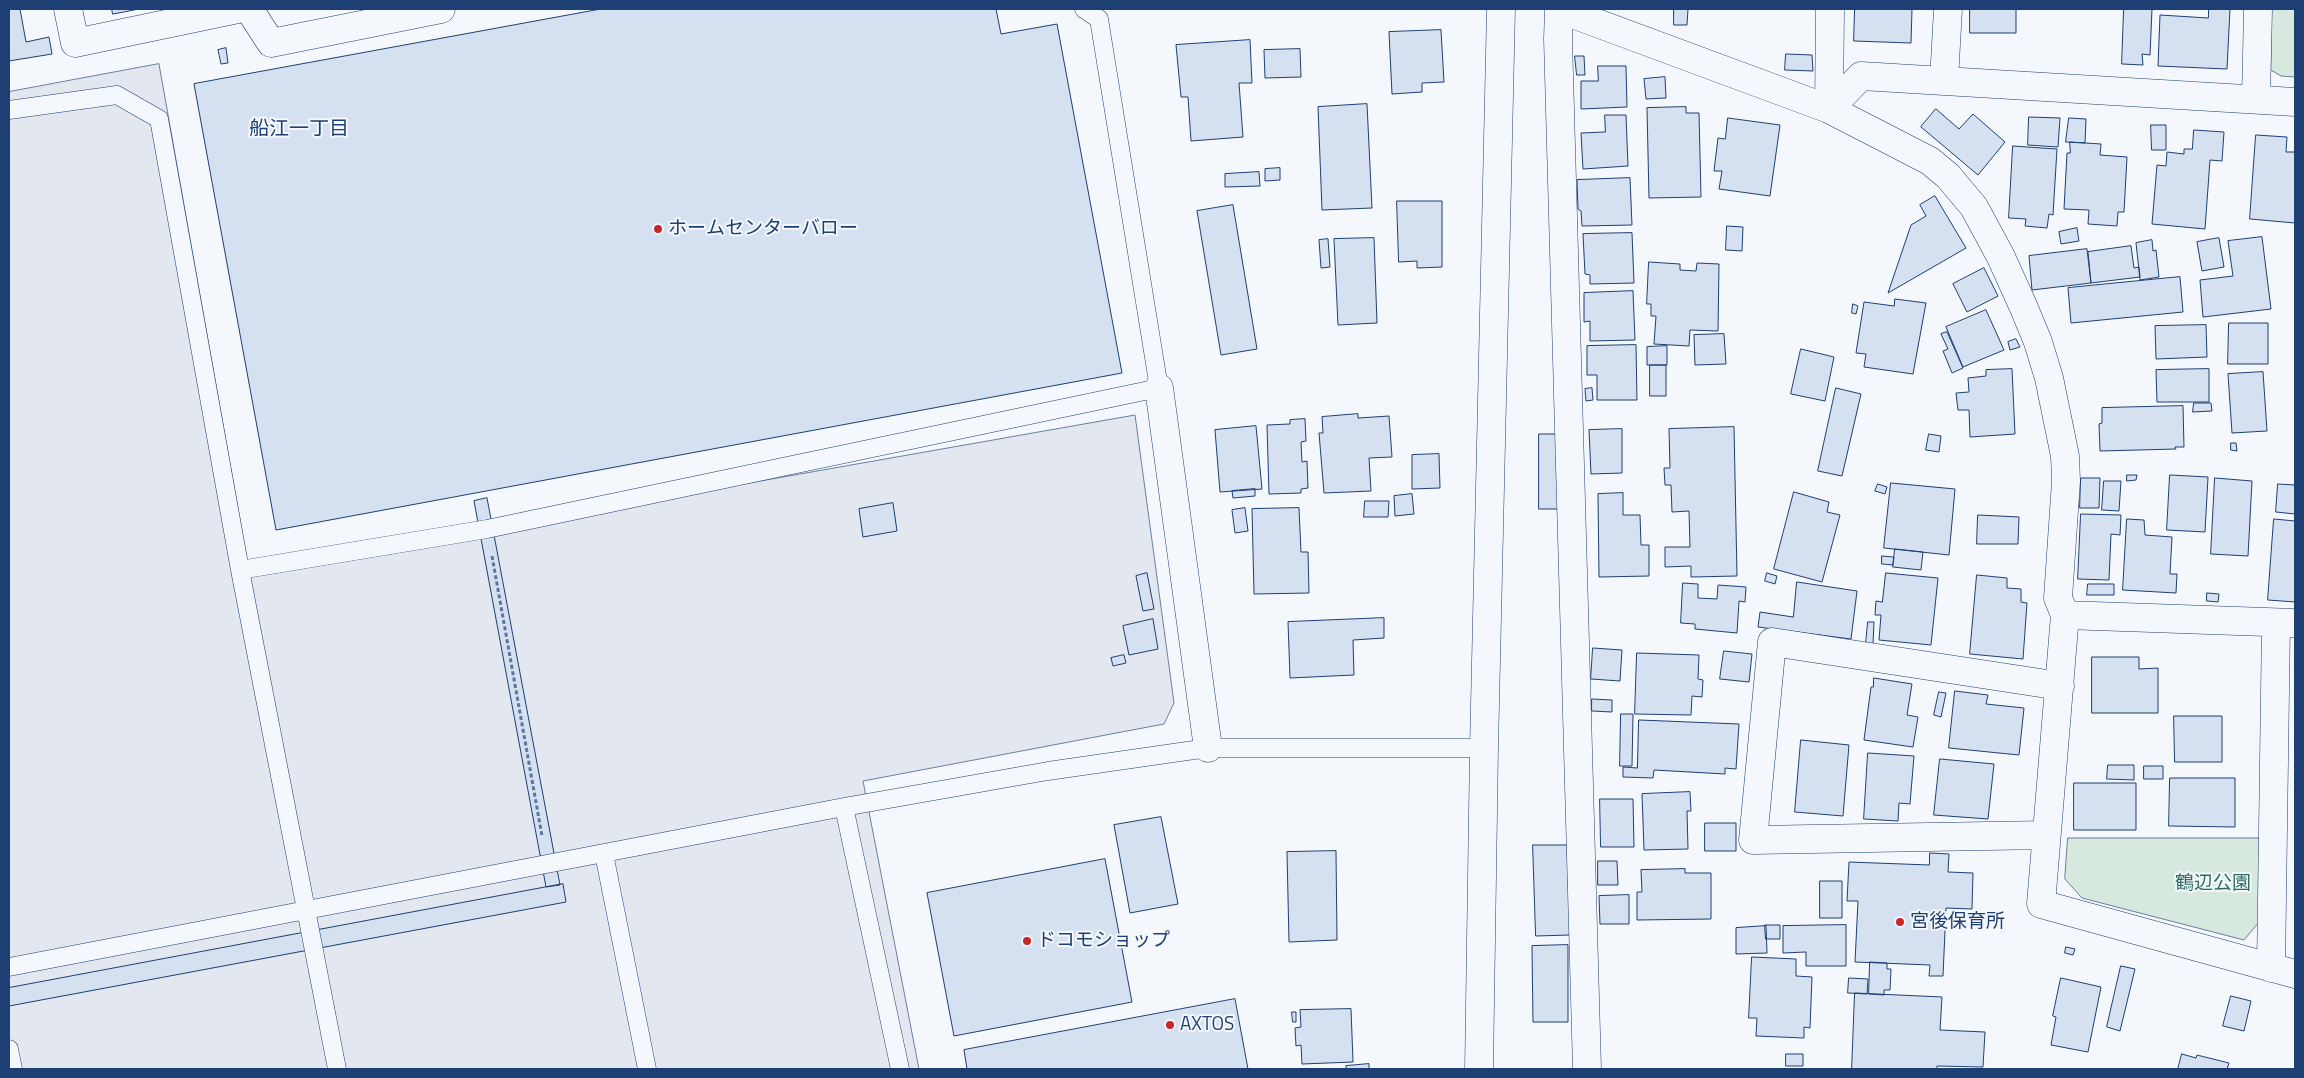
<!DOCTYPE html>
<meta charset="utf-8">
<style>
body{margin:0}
#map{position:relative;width:2304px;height:1078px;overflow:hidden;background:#f4f7fb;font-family:"Titillium Web",sans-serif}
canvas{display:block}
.frame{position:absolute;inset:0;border:10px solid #1d3f73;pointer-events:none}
</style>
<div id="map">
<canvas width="2304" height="1078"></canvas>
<div class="frame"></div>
</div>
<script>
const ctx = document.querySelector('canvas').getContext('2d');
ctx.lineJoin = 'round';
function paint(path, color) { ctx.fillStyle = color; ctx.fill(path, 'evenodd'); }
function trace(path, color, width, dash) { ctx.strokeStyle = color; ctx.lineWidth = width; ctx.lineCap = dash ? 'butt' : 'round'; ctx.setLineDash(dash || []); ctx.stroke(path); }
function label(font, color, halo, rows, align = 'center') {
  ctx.font = font + ' "Titillium Web","Noto Sans JP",sans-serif'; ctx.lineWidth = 4; ctx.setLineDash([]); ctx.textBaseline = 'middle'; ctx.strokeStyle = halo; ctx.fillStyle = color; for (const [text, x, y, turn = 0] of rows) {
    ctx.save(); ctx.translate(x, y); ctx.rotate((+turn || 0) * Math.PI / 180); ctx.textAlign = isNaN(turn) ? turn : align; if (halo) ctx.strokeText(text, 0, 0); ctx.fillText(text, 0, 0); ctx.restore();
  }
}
const green = new Path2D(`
 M2272,9H2295V77L2281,76L2271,70Z
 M2068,838H2265L2259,922L2244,940L2082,898L2065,879Z`);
paint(green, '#d7e8df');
trace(green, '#687fa3', 1);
const parking = new Path2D(`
 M159,64L249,571L1135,415L1174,703L1164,724L863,781L919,1069H9V92Z`);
paint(parking, '#e3e8f0');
trace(parking, '#687fa3', 1);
const building = new Path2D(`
 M9,9H20L26,42L49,37L52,54L9,61Z
 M112,9H139L113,14Z
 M601,9H996L1001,34L1057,24L1122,373L276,530L194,84Z
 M1674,9H1688L1687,25H1674Z
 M1855,9H1912L1911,43L1854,41Z
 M1970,9H2016V33H1970Z
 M2124,9H2152L2150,55L2142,54L2143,65L2122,64Z
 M2209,9H2230L2227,69L2158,66L2160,15L2208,18Z
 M1441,30L1444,82L1422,83V92L1392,94L1389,32Z
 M1250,40L1252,83H1239L1243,137L1191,141L1188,97H1181L1176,45Z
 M226,48L228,63L221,64L218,50Z
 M1300,49L1301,77L1265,78L1264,50Z
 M1786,54L1812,55L1813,71L1785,70Z
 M1575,56H1584L1585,75H1577Z
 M1598,66H1626L1627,107L1581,109V81H1598Z
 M1665,77L1666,98L1646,99L1644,79Z
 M1367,104L1372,208L1322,210L1318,107Z
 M1686,107V113H1699L1701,197L1649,198L1647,108Z
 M1936,109L1959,129L1973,114L2005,142L1978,175L1921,127Z
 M1605,115H1626L1628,166L1583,169L1581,133L1605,132Z
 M2029,117L2060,118L2058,147L2028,145Z
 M1728,118L1780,125L1770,196L1719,189L1722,171H1714L1718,138L1725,139Z
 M2069,118L2086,119L2085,143L2066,142Z
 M2151,125H2166V150H2152Z
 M2194,130L2224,132L2222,161L2210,160L2205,229L2152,224L2157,165L2166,166L2167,152L2184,154V149H2192Z
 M2256,135L2287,137L2286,152H2295V223L2250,219Z
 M2070,142L2101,144L2100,155L2127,157L2124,212H2118L2117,226L2088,224L2089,210L2064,209L2067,153H2070Z
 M2013,146L2057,149L2053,215L2049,214L2047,228L2025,226L2026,219L2009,218Z
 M1280,168V180L1265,181V169Z
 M1259,172L1260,186L1225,187V174Z
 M1630,178L1632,225L1582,226L1581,211L1578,209L1577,180Z
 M1935,196L1966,248L1888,293L1911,225L1926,216L1920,205Z
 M1397,201H1442V267L1417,268V261L1399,262Z
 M1233,205L1257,349L1221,355L1197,211Z
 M1727,226L1743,227L1742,251L1726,250Z
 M2077,228L2079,241L2061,244L2059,232Z
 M1632,233L1634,283L1590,284V275L1585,274L1583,234Z
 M2262,237L2271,309L2203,317L2200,280L2233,276L2228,241Z
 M1374,238L1377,323L1338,325L1334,239Z
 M2219,238L2224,267L2202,271L2197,242Z
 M1328,239L1330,267L1321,268L1319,240Z
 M2152,240L2153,251L2156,250L2159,277L2140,280L2136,243Z
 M2131,246L2134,268L2139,267L2140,277L2091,283L2088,252Z
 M2087,249L2091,283L2032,290L2029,256Z
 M1649,262L1680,264V270L1696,271L1697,263L1719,264L1718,331L1690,330L1689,346L1654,344L1656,316H1651V304H1647Z
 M1984,268L1998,296L1967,312L1953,284Z
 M2180,277L2183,312L2071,323L2068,288Z
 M1633,291L1635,340L1590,341V321L1584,322V293Z
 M1895,299L1926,303L1913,374L1864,367L1866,354L1856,353L1864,302L1894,306Z
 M1853,304L1858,306L1856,314L1852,313Z
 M1986,310L2004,350L1963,367L1946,327Z
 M2229,323H2268V364H2228Z
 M2206,325L2207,357L2156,359L2155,326Z
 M1947,332L1963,368L1952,373L1943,351L1948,349L1941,334Z
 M1724,334L1726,364L1695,365L1694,335Z
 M2016,339L2020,347L2010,350L2008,342Z
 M1636,345L1637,400H1597V375H1587V346Z
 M1667,346V365H1647V347Z
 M1801,349L1834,357L1825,401L1791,394Z
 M1650,365H1666V396H1650Z
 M2012,369L2015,434L1970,437L1969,410H1958L1956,393L1969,392L1968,378L1986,376V370Z
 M2209,369V402H2157L2156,370Z
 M2263,372L2267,431L2232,433L2228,374Z
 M1592,388L1593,400L1586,401L1585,389Z
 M1836,388L1861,394L1842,476L1818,471Z
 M2194,403H2211L2212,411L2193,412Z
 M2183,406L2184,447H2175L2176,449L2100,451L2099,424L2102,423V408Z
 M1358,414V418L1389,416L1392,457L1369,458L1371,491L1324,493L1319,433H1323L1322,417Z
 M1305,419L1306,441L1301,442L1302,462L1307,461L1308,488L1301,489V493L1269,494L1267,425L1290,424V420Z
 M1256,426L1262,489L1220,492L1215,430Z
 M1734,427L1737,576L1691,577V566L1665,567V547H1690L1689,511L1672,512L1671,485H1665L1664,468H1670L1669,429Z
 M1622,429V473L1591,474L1589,430Z
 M1539,434H1559L1558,509H1539Z
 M1929,434L1941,436L1939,452L1926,450Z
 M2231,443H2236L2237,451L2231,450Z
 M1439,454L1440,488L1412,489V455Z
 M2127,475H2137L2136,480L2127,481Z
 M2170,475L2208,477L2205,532L2167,530Z
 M2081,478H2100L2099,508H2080Z
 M2215,478L2252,481L2248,556L2211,554Z
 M2104,481H2121L2119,511L2102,510Z
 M1891,483L1955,489L1949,555L1884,548Z
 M1878,484L1887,487L1885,494L1875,491Z
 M2278,484L2295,485V514L2276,512Z
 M1255,489V496L1233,498L1232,491Z
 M1794,492L1829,502L1827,512L1840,515L1822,582L1774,569Z
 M1623,493V515H1640L1641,545H1649V576L1599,577L1598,494Z
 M1412,494L1414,514L1395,516L1394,496Z
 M487,498L560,885L546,887L474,501Z
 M1365,501H1389L1388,517H1364Z
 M893,503L897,531L863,537L859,509Z
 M1245,508L1248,531L1235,533L1232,510Z
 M1299,508L1301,552H1308L1309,593L1254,594L1252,509Z
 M2081,514L2121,515L2120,535L2111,534L2109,580L2078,579Z
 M1978,515L2019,517L2018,544H1977Z
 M2127,519L2144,520L2145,535L2172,537L2170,574H2177L2176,593L2123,590Z
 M2274,519L2295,521V602L2268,600Z
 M1895,549L1923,552L1921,570L1893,567Z
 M1882,556L1894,557L1893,565L1882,564Z
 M1147,573L1154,609L1143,611L1136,576Z
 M1767,573L1777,576L1775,584L1765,581Z
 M1886,573L1938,578L1931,645L1879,640L1881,615H1875L1876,601L1882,602Z
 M1977,575L2007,578V588L2021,589V602L2027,603L2023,659L1970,654Z
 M1797,582L1857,591L1851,639L1758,627L1760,612L1793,617Z
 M1683,583L1698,584V598L1717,599L1718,585L1746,587L1745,602L1739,601L1737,633L1695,629V624L1681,623Z
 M2088,584H2114V595H2087Z
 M2207,593L2219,594L2218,602L2207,601Z
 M1384,618V638L1353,640L1354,675L1290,678L1288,622Z
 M1153,619L1158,649L1129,655L1123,626Z
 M1868,622H1874L1873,644L1866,643Z
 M1593,648L1622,650L1620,681L1591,679Z
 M1724,651L1752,654L1749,682L1720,679Z
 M1637,653L1699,655L1698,679L1703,680L1702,697L1692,696L1691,715L1635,714Z
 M1124,655L1126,663L1113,666L1111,658Z
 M2092,657H2139V669L2158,668V713H2092Z
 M1874,678L1912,684L1907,715L1918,717L1913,747L1864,740L1871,687H1873Z
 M1955,691L1988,695L1986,704L2024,708L2019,755L1949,748Z
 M1939,692L1946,693L1941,717L1934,715Z
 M1592,699L1612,700V712L1592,711Z
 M1621,714H1633L1632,766H1620Z
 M2174,716H2222V762H2175Z
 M1639,720L1739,724L1736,769L1725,768V774L1654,770L1653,778L1623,777V767L1637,768Z
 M1801,740L1849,745L1843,816L1795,812Z
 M1868,753L1914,756L1910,804L1899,803L1898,821L1864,819Z
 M1940,759L1994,764L1988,819L1934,815Z
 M2108,765H2134V780L2107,779Z
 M2144,766H2163V779H2144Z
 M2170,778H2235V827L2169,826Z
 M2074,783H2136V830H2074Z
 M1690,792L1691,811H1687L1688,849L1644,850L1642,794Z
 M1600,799H1633L1634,847H1601Z
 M1161,817L1178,904L1130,913L1114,825Z
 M1705,823H1736V851H1705Z
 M1533,845H1567L1570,935L1536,936Z
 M1336,851L1337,940L1289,942L1287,852Z
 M1930,853L1949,854L1948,872L1973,873L1972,909L1946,908L1943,976H1929L1930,965L1855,962L1858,901H1847L1849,862L1929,865Z
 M1105,859L1132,1002L954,1036L927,893Z
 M1598,861H1617L1618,885H1598Z
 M1685,869V873H1711V919L1637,920V892H1642L1641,870Z
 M1820,881H1842V918H1820Z
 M563,884L566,902L9,1006V988Z
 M1629,895V924H1600L1599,896Z
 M1765,925H1780V939H1766Z
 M1846,925V966H1806V952L1783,953V926Z
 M1766,926L1767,953L1736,954V928Z
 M1568,945V1022H1533L1532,946Z
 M2066,947L2075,949L2073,955L2065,953Z
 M1752,957L1796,959V976L1812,977L1810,1028L1804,1027V1038L1756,1036L1757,1018H1749Z
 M1870,962L1887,963V969H1891L1890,990H1884V995L1869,994Z
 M2121,966L2135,969L2120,1031L2107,1027Z
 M1849,978L1868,979L1867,994L1848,993Z
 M2061,978L2101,987L2088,1052L2051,1045L2056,1017L2053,1016Z
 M1855,993L1942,997L1940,1030L1985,1032L1983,1067L1937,1066V1069H1852Z
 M2231,996L2251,1001L2244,1031L2223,1026Z
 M1235,999L1248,1069H967L964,1050Z
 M1351,1009L1353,1062L1302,1064L1301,1045L1296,1046L1295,1028L1301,1027L1300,1010Z
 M1292,1012H1296V1022H1293Z
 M1786,1054H1803V1066H1786Z
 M2182,1054L2196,1058L2197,1055L2229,1063L2227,1069H2178Z
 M1369,1064V1069H1346V1066Z`);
paint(building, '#d5e0f0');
trace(building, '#1d3f73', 1);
const lane = new Path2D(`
 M9,110L117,95L159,119L240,570L337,1069
 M240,570L487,529L1159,388L1099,19L1084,9
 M844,807L900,1069
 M604,854L647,1069
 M9,967L844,807L1048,771L1208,748H1484
 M9,1049L13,1069`);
const street = new Path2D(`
 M68,9L75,43L238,9
 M249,9L271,43L441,9
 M1559,9L1829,109L1930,161L1948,176L1974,207L2001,257L2024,308L2038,342L2049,378L2065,456L2066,481L2058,598L2065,615L2041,904L2295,974
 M1559,9L1558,39L1587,1069
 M1944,80L1948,9
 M2256,99L2258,9
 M1829,109L1861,76L2295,102
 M1829,109L1830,9
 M1159,388L1208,748
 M2065,615L2295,623
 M2046,835L1753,840L1772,642L2060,686
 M2271,968L2276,623`);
const secondary = new Path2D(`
 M1479,1069L1484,748L1501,9`);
trace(lane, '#1d3f73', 19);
trace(street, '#1d3f73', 29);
trace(secondary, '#1d3f73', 29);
trace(new Path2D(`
 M492,556L542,836`), '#5e769c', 3, [4, 2.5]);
trace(lane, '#f4f7fb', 18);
trace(street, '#f4f7fb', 28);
trace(secondary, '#f4f7fb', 28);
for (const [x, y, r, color] of [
 [658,229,5,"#c62828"],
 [1900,922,5,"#c62828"],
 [1027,941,5,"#c62828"],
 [1170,1025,5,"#c62828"]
]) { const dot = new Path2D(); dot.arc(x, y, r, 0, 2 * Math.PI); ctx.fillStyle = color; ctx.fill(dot); trace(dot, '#f4f7fb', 2); }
label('19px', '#1d3f73', '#f4f7fb', [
 ["ホームセンターバロー",668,229],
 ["宮後保育所",1910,922],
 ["ドコモショップ",1037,941],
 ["AXTOS",1180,1025]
], 'left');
label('19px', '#2c6c60', '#f4f7fb', [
 ["鶴辺公園",2213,884]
]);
label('20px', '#1d3f73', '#f4f7fb', [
 ["船江一丁目",299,130]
]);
</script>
